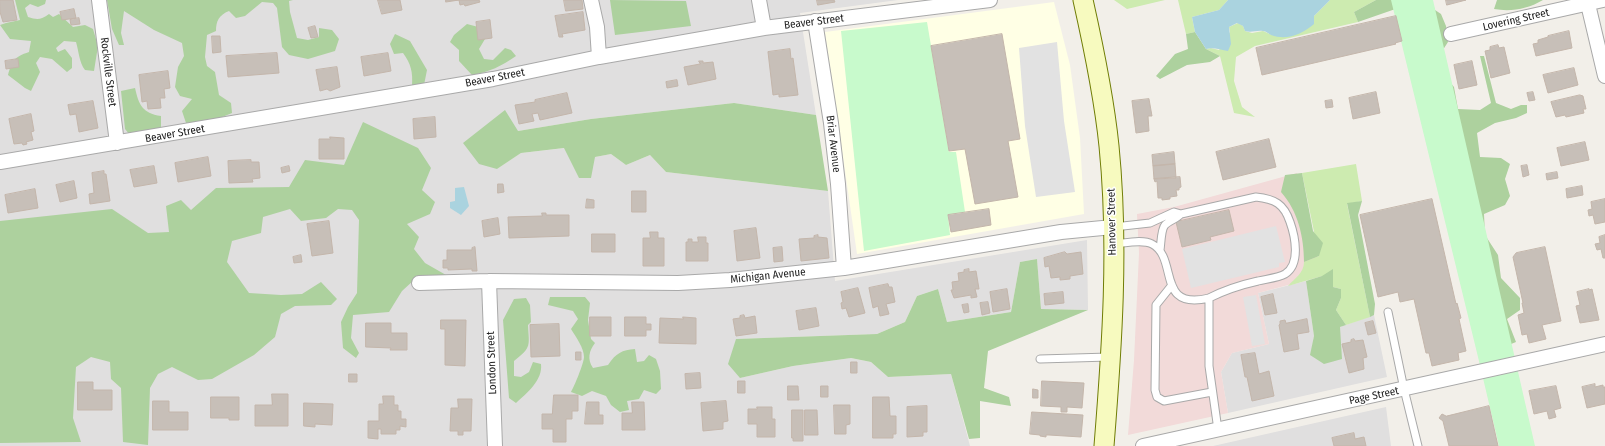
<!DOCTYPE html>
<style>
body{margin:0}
canvas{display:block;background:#f2efe9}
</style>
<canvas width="1605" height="446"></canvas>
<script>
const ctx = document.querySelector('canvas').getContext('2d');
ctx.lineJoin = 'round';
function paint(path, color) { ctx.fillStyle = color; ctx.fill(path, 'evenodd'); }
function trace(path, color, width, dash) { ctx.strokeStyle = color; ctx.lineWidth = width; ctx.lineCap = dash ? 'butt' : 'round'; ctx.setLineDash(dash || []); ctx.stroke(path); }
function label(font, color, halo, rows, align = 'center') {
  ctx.font = font + ' "Fira Sans Condensed",sans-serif'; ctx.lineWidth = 3; ctx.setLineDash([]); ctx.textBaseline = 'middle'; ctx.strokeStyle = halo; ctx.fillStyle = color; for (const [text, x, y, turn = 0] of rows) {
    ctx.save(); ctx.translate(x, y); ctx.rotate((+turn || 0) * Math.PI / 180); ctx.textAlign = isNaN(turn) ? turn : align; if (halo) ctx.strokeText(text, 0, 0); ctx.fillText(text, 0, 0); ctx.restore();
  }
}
paint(new Path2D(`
 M0,0H898L800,13L816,115L734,103L591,119L518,131L497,169L521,153L565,148L595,157L611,154L626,165L650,155L666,172L828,191L835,281L1087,240L1088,310L1041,309L1037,259L1020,262L1011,312L947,322L938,289L917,296L905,322L877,334L736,339L740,378L793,366L851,358L871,362L888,377L951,374L970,446H0Z
 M1306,281L1314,336L1311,355L1340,327L1374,315L1387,377L1228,413L1221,372L1232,353L1269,344L1258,293Z
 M1386,407L1391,446H1213Z`), '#e0dfdf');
paint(new Path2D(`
 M1297,173L1322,276L1258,293L1269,344L1232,353L1221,372L1228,413L1128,435L1134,360L1139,253L1137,214L1174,207Z`), '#f2dad9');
paint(new Path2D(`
 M1054,2L1070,65L1080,138L1084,214L857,254L825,32Z`), '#ffffe5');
paint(new Path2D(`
 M1114,0H1165L1127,9Z
 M1178,0H1228L1219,10L1192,17L1195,32L1186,34Z
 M1330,0H1376L1354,12L1358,22L1255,46L1236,57L1234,81L1242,107L1255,117L1234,113L1220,56L1206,49L1211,48L1219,50L1230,32L1229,27L1238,23L1243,26L1245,31L1252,33L1263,31L1272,35L1314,16Z
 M1356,164L1362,201L1347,204L1370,317L1346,325L1336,310L1341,298V289L1333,287L1322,276L1288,286C1295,278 1304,273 1304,262L1319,256L1302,173Z`), '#cdebb0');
paint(new Path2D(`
 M15,0H46L45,4L38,7L30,4L25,8L28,17C37,20 41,20 49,14L53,17L59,14L73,27L85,25L93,29L98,46L94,71L85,70C79,62 79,52 76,42L64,41L56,48L58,52L65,49L72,58V68L67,72L52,59L40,57L36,63L40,72L31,91L25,88L8,75C12,61 14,57 29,52L31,41L10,39L0,25L6,23L20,20Z
 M107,0H293L289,1L290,12L297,38L308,40L319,37V28L332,30L339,39L335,51L308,59L289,55L282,47L277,8L273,3L262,2L245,16L236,18L229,11C219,15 216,21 216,31L207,35L205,57L207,66L215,72L219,95L231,103L232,113L215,120L186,123L182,111L192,99L180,96L175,87L178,67L184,56L182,43L154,30L124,11L121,33L124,45H119L112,29Z
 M610,0L686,1L691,26L615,35Z
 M1376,0H1431L1435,10L1441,14L1446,26L1448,42L1439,56L1445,76L1454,87L1458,109L1480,110L1491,103L1480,56H1484L1496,103L1511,109L1521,105H1527V113L1516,118L1495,123L1477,133L1480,157L1501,158L1510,164L1505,179L1510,196L1505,205L1484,214L1485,235L1498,255L1501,278L1520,298V310L1507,319L1516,342L1494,351L1407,5L1358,22L1354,12Z
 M1497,0H1543C1528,9 1511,12 1494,9Z
 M467,24L482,28L488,34L479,49L484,59L493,60L505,48L511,50L516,56C502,66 489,72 472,75L459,61V50L450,42L454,35Z
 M1195,32L1206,49L1220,56L1210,62L1187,65L1160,79L1156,76L1175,54L1188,49L1186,34Z
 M395,34L410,41L427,70L424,85L412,86C413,72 411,64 403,53L394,54L390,44Z
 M135,88C139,105 142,113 161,116V128L130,135L125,129L121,91Z
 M734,103L816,115L828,191L666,172L650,155L626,165L611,154L595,157L591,178H579L564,148L521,153L497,169L479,164L463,143L505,110L518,131L591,119Z
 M363,122L418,148L431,168L422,190L435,202L430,214L407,224L419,237L414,249L425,263L446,275L414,280L402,291L389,312L353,315L351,338L359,353L356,358L343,348L341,322L348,307L357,293L359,220L352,210L338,209L326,218L301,221L290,209L263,217L261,233L232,241L227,262L249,293L281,295L302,294L321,282L337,299L331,305L295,306L281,314L275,337L254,355L212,379L198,380L172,367L158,374L150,388L148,445L123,442L121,388L111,379L110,362L91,357L76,367L73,418L81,442L0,443V221L112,209L148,233L169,232L166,206L181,200L191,210L216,188L289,187L305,160L344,165Z
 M1302,173L1313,231L1323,243L1319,256L1304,262C1304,237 1298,211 1281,192L1285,175Z
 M1362,201L1358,215L1375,304L1374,315L1370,317L1347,203Z
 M1037,259L1041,309L1088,310L988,351L984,388L1009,397L1011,406L980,401V438L969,439L951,374L888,377L871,362L851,358L793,366L740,378L728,364L736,339L877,334L905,322L917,296L938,289L947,322L1011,312L1020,262Z
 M1333,269V287L1341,289V298L1336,310L1346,325L1340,327L1342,359L1324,364L1310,355L1314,336L1306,281L1322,276Z
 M550,297H585L590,303L588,320L591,339L595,343C589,351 587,359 593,368L608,365C616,353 622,350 635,349L637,362L644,361L649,355L656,359L660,371L661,389L656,394L644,390L639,399L627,401L629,410L620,412L611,405L606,396L592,391L582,396L571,392C574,387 584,363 584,357C584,348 576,337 571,329L578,319L573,311L548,305Z
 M526,298L530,305L531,322L528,325C529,346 532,347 514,361V376L521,377L529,372L533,362L541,364C543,380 527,393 516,403L509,398L503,320L514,299Z`), '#add19e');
paint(new Path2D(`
 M1391,0H1433L1535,446H1499L1478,357Z
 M927,22L949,152H956L965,212L948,215L950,235L864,251L841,31Z`), '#c8facc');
paint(new Path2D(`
 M1057,42L1064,121L1075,192L1036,197L1025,126L1019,48Z
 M1276,226L1285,262L1279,263V267L1191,288L1182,249Z
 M1256,295L1265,344L1252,346L1243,297Z`), '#e2e2e2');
paint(new Path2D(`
 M1228,0H1330L1314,16V24C1302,34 1287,41 1271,35C1269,34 1266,31 1263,31C1256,30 1252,33 1245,31L1243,26L1237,23L1229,27L1231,44L1228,51C1221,50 1213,47 1206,49L1195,32L1192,17L1219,10Z
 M464,187L469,206L461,215L450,208V202L455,201V188Z`), '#aad3df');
const building = new Path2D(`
 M0,0H13L17,20L3,22L0,12Z
 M378,0H400L402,10L382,14Z
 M446,0H479L480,2L465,6L464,4L460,5L459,0L446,2Z
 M564,0H582L583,9L566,11Z
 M817,0H834L835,2L818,5Z
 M1446,0H1466L1447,5Z
 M74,9L76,18L62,20L60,12Z
 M583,12L585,30L562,34L563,37H559L555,16Z
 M1396,16L1402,41L1395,43L1396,44L1262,75L1256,48Z
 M79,18L80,24L71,25L70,20Z
 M490,20L492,38L478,40L476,22Z
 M315,26L318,37L311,38L308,28Z
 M1569,31L1572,48L1536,56L1533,44L1538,43V40L1548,37V36Z
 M1002,34L1020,139L1008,141L1018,197L975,204L965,149L949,151L931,46Z
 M212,36H220L221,52L213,53Z
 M1498,45L1499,48L1504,47L1510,73L1491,78L1485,51L1490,50V47Z
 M790,49L791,59L793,58L798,95L779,97V94L773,95L768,52Z
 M277,53L279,73L228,77L226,56Z
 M388,53L391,71L364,76L361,57Z
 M18,59L19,67L6,69L5,61Z
 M699,61H703V63L713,62L716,79L688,85L684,67L700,64Z
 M1472,61L1477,85L1459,89L1454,65Z
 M337,67L340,87L330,91L327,89L320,91L316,70Z
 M1574,68L1578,85L1548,93L1543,75Z
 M168,71L170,88L164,89L165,98H160L161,108L148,109L147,101L142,102L139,75Z
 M677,80L678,86L667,88L666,82Z
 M1376,92L1380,113L1353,119L1349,98Z
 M1533,92L1535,100L1529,101L1527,93Z
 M567,93L572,113L540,120L538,113L532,114L534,121L519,124L515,105L535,102V100Z
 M1580,95L1583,96L1586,109H1583L1584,113L1566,117L1565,115L1556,117L1551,102Z
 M1149,99L1152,116H1148L1149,131L1136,133L1132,101Z
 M1332,100L1333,107L1326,108L1325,101Z
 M93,101L98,128L79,132L76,114L70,115L68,105Z
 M31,114L34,131L31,132L33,140L26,142L27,144L23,145L22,143L14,144L9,119Z
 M435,117L436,137L414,139L413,119Z
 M330,137L344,138V159H319V139H330Z
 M1269,139L1276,167L1223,180L1216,152Z
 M1585,142L1589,160L1561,166L1557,148Z
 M1174,152L1175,164L1153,166L1152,155Z
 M208,157L211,176L178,182L175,163Z
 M251,160V162H259L260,178L252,179L253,182L229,183L228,161Z
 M1175,164L1176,178L1154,179L1153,166Z
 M1527,165L1529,175L1523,177L1521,166Z
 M154,166L157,183L134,187L130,170Z
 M289,166L290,171L282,173L281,168Z
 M104,171V174H106L110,201L90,204L89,194L94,193L92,173Z
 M1557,172L1558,178L1547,180L1546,174Z
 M1180,177L1181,187L1179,188V190H1176L1177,196L1170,197V199L1162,200V198H1158L1157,181L1155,182L1154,179Z
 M74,181L77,198L60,202L56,185Z
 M498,184H503L504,192L498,193Z
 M1582,186L1583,195L1567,198L1566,189Z
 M35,189L38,208L8,213L5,195Z
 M632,191H646V212H632Z
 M587,199L594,200V208H586Z
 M1432,199L1456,304L1457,303L1461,318L1459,319L1466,351L1458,353L1459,360L1432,366L1429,353H1426L1414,299L1400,302L1398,292L1378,297L1360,215Z
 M1605,199V222L1595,224L1593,215L1589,216L1588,210L1592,209L1591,202Z
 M989,209L991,225L951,232L948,215Z
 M1229,210L1234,231L1210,237L1211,240L1182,247L1176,222Z
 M542,213H546V215H569V236L509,238L508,217L542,216Z
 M498,218L500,234L484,237L482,221Z
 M329,221L333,253L312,256L307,224Z
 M756,228L760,258L737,261L734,231Z
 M650,232H658V238H664V266H643V238H650Z
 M592,234H615V252H592Z
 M818,235V237L827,238L829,258L801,261L799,239L814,238V236Z
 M1605,235V258H1603L1601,249L1597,250L1595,244L1600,243L1599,237Z
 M698,237H706V243H708V261H686V242H688V239H692V242H698Z
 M475,247L477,271H472V269L448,270V268H443V260H447V250H472V248Z
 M782,247L783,261L774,262L773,248Z
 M1545,247L1561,321L1542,325L1546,339L1529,343L1527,334L1522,335L1518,315L1524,313L1522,303H1523L1513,257L1516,253Z
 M1065,252L1067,254L1081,252L1083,274L1070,276V279L1060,280V277L1051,278L1049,266L1045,267L1044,258Z
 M301,255L302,262L294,263L293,257Z
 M969,269V272L976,271L979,289H975L977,297L971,298V295L954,298L951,290H953L952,282L959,281L958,273L964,272V270Z
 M888,284L889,287H892L895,302L886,304L889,314L880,316L878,306L873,308L869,288Z
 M858,288L865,313L849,317L846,308L842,309L841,303L843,302L841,292Z
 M1007,289L1010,309L993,312L990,292Z
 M1589,289V290L1592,289L1599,320L1580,323L1576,306L1580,305L1577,292Z
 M1063,292L1064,303L1045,305L1044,294Z
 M1273,294L1277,313L1265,315L1261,297Z
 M988,302L990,313L982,315L980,303Z
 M968,304L969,312L964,313L962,305Z
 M816,308L819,326L799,330L796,311Z
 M744,315L745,318L755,316L757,333L736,336L733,319L740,318V316Z
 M590,317H611V336H590Z
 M625,317H646V324H651V330H646V336H625Z
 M683,317L696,318V344L659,343L660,318L683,319Z
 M1307,319L1309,332L1297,334L1299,349L1284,352L1279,325L1280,324V321L1285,320L1286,323Z
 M441,320H466L465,366L445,365V329H441Z
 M1373,321L1376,333L1368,335L1365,323Z
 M366,323H391V333H407V350H390L391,348L366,347Z
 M559,324L560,356L531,357L530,325Z
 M1354,339L1355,341L1363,340L1367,357L1363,358L1364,369L1349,373L1342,344L1351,342V340Z
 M576,352H581V360H576Z
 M1255,353L1259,374L1269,371L1274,396L1252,401L1247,377H1245L1241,355Z
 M851,362H857V373H851Z
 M700,373L701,388L686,389L685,374Z
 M349,374H357V382H349Z
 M738,381H745V393H738Z
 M1042,381L1084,383L1082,408L1067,407V412H1061V407L1041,406Z
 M78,382H93V390H112V410H78Z
 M1595,384V387L1603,385V387H1605V404L1587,408L1582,387Z
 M788,386H798L799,400H788Z
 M821,386H828V397H821Z
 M1556,386L1561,408L1554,410L1556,417L1549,419L1547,411L1534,414L1529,391Z
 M1033,389L1038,390V398H1033Z
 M272,394H288V426H255V405H272Z
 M554,395H578V411H572V419H566V442H553V429H542V414H552Z
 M383,396H394V405H398V411H401V419H406V427L400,426V430H396V434H381V429H378V439L368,438V421H379V404H383Z
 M211,397H239V420H229V418H211Z
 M873,397H889L890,416H896V434H893V438H873Z
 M458,399H472L471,431H463V435H458V431H450L451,408H458Z
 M153,401H169V412H188V430H153Z
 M726,401L728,421L723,422V429L703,431L701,403Z
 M587,402H599V415H603V424H585Z
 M632,402H644L645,430H622V413H632Z
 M304,403L333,404L332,425L315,424V427L304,426Z
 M834,405H850V424L846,425V434H835Z
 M927,406V432H923V436L907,437V407Z
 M1489,406L1498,446H1449L1443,421L1439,418L1442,414L1446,416Z
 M757,407H772V419H775V437H757V424H748V409H757Z
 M792,410H803V441H793V438H792Z
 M805,410H817L818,435H805Z
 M1032,412L1083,415L1081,437L1049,435H1046V437L1040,436V435L1030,434Z
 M1354,433L1355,439L1364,437L1366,446H1334L1332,438Z`);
paint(building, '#c7bfb8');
trace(building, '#c4b6ab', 1);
const lane = new Path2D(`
 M1114,227L1150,223L1174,212L1181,214
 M1115,244C1126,243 1143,239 1152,244C1179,258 1155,311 1209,298V366L1218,430
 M1160,250C1161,244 1161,229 1165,225C1169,221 1176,219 1181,214L1256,197C1275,199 1284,204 1290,222C1295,236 1301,264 1285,274C1278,278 1266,279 1258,281C1240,285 1225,290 1209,298
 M1172,285L1156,305L1155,390L1157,397L1164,401L1212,392
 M1388,312L1404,389L1418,446
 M1040,359L1109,357`);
const street = new Path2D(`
 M99,0L117,143
 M591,0L597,27L599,57
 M759,0L764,28
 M1587,0L1605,76
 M815,21L831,123L838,184L844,268
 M1451,34L1603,0
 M0,162L493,79L599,57L764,28L990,0
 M489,281L495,446
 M419,283L489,281L678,283L730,280L844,268L1061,232L1113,227
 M1143,446L1605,344`);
const secondary = new Path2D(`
 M1083,0C1094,49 1104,97 1109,146C1119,246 1112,347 1104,446`);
trace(lane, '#a9a9a9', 9);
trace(street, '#a9a9a9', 16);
trace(secondary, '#707d05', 21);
trace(lane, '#fff', 7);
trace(street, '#fff', 14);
trace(secondary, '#f7fabf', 19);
label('11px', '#222', '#fff', [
 ["Lovering Street",1516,20,-13],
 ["Beaver Street",814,22,-7],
 ["Rockville Street",108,72,83],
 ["Beaver Street",495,78,-11],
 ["Beaver Street",175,134,-10],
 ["Briar Avenue",833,144,83],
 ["Hanover Street",1112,222,-91],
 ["Michigan Avenue",768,276,-6],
 ["London Street",492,363,-92],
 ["Page Street",1374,396,-12]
]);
</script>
